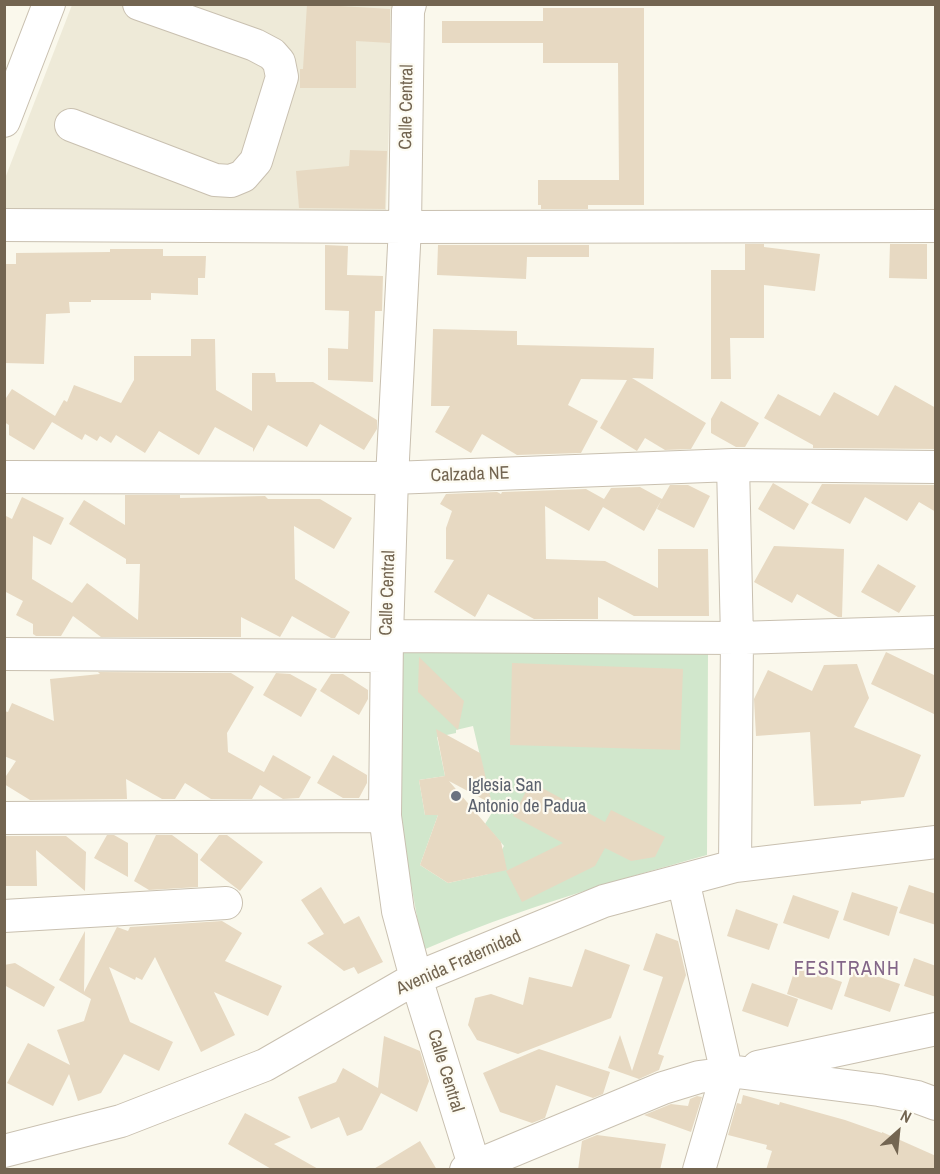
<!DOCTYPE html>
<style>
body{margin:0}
#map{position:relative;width:940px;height:1174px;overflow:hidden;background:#faf8ec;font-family:"Archivo Narrow",sans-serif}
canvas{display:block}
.frame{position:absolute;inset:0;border:6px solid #736551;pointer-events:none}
.north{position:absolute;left:868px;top:1102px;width:60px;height:60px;-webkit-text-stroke:4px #fdfbf2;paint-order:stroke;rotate:27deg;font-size:16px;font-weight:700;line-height:24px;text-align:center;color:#736551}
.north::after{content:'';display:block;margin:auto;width:21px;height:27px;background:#736551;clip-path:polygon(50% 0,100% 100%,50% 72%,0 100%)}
</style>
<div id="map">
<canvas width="940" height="1174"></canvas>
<div class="frame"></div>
<div class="north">N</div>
</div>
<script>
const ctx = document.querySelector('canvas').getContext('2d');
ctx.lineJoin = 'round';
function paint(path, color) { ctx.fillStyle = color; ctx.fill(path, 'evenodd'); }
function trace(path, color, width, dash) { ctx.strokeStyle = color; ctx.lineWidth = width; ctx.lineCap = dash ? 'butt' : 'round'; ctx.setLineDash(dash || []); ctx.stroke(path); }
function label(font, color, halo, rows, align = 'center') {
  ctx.font = font + ' "Archivo Narrow",sans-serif'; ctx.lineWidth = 4.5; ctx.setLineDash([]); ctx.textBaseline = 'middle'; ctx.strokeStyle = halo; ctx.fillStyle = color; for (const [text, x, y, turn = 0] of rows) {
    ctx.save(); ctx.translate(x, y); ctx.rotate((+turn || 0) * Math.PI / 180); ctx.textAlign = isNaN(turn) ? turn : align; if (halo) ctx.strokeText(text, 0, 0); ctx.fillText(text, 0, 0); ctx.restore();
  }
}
paint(new Path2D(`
 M72,5H393L386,211H5L4,181Z`), '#eeead8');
paint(new Path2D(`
 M399,650L708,653L707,855C611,882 515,910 423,950L398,812ZM473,726L493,811L485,824L504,846L488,874L448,883L420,865L438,815H425L419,780L445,776L437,737L456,733V730Z`), '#d1e7cc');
paint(new Path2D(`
 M307,4L390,9V43L356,41V88H300V69H303Z
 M543,8H644V205H588V209H541V205H538V180H619L618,63H543V43H442V21H543Z
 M350,150L387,151L385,209L299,208L296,171L349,166Z
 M745,244H764V247L820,254L815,291L764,285V338H730L731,379H711V270H745Z
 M890,244H927V279L889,278Z
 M325,245L348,246L347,275L383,276L382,311H375L373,382L328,380V348L348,349L349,311L325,310Z
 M438,245H589V257H527L526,279L437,275Z
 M110,249H163V256H206L205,278H198V295L151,293V300H91V302H69L70,313L46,314L44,364L4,363V264H16V253L110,252Z
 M433,329L517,331V345L654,348L653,379L632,378L706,423L691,449L665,450L645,438L637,451L600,428L627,380L581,379L568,405L598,421L581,453L517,455L482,434L471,453L435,432L450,406H431Z
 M191,339H215L216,390L252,411V373H275L276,382H313L377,420V429L364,450L320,424L307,447L268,425L253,452V448L215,427L199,455L159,431L145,453L116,435L111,443L100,436L97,441L85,434L82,440L52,422L34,450L9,435V425L4,422V401L12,389L55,416L64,400L67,402L74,385L121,403L134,380V356H191Z
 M895,385L936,408V449L813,448V445L764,418L778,394L820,416L834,392L878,416Z
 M721,401L759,423L745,447H736L711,433V419Z
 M773,483L809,504L794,530L758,509Z
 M822,484L936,485V512L919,502L907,521L865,497L850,524L811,503Z
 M670,485H688L710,496L694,528L657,509L661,501L644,531L603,507L589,531L545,506L546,559L605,561L658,588V549H708L709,616H634L598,597V619H534L488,594L475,617L434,592L454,560L446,559V528L452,511L440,504L446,494L497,492L501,494L502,492L586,489L604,499L611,488L640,487L662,499Z
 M125,495H180V498L265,496L268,499H320L352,518L334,549L294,526L295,579L350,612L335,638H331L292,616L280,637L241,617V637H101L73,616L61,636H36L33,634V624L16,615L23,601L4,591V515L12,519L22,497L64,518L51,545L33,536L32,579L72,603L87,583L138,620L140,564H126V559L69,524L84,500L125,525Z
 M774,546L844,549L842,617H838L797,594L792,603L754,582Z
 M878,564L916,586L899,613L861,592Z
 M886,652L936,676V715L871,684Z
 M419,657L464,701L458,730L418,692Z
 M512,663L683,669L680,750L510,745Z
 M857,664L869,698L854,727L921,755L904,797L861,801V804L814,806L810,732L756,736L754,699L768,670L812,691L824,665Z
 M98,672L231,673L254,687L227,733L228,752L264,772L273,755L311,777L299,798L283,799L260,785L252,799H211L185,783L175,799H162L126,779L127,799L30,800L4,784V779L16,761L4,756V711L8,712L12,703L54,721L50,679L100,674Z
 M276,673L290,674L317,689L301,717L263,695Z
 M331,674H343L368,690V699L359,715L320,691Z
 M436,729L480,753L492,804L449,781L501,842L507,870L448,883L420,865L438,815H425L419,780L445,776Z
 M333,755L367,775V783L359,798H343L317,783Z
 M531,782L605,822L611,810L665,837L655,857L631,861L605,848L595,866L522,902L506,871L563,843L513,816Z
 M107,835H114L128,843V877L94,858Z
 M156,835H172L198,854V887L149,890L134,881Z
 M219,835H227L263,862L240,891L200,860Z
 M4,836H66L86,852L85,891L36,850L37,886H4Z
 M909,885L936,894V925L899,913Z
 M321,887L344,924L359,916L383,962L358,974L354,967L344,971L307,943L324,934L301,900Z
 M852,892L898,907L889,936L843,920Z
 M793,895L839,911L829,939L783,923Z
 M736,909L778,924L769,950L727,936Z
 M222,921L242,933L225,961L282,986L268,1016L214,992L235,1035L201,1052L155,957L142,980L136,977L135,980L109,967L130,1022L173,1042L159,1071L124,1054L101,1093L78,1101L69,1074L53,1106L7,1083L28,1043L70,1065L57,1030L84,1021L91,999L59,980L85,931L84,992L117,927L128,931L130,927Z
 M656,933L678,941L686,975L658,1054L664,1056L659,1070L639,1079L608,1068L620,1035L632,1071L663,977L643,970Z
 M585,949L630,965L611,1018L518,1054L477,1040L468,1025L475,998L491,994L523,1005L529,977L572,987Z
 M914,958L936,966V997L904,986Z
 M15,963L55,987L44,1007L4,985V965Z
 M796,966L842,982L832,1010L787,994Z
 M853,968L900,984L890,1012L844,996Z
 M752,983L798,999L788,1027L742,1011Z
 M384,1036L420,1051L429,1081L417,1112L381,1093L362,1130L347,1136L339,1117L311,1129L298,1097L336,1082L343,1068L378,1088Z
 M539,1049L610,1072L603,1094L593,1098L556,1085L545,1118L532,1123L500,1112L483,1073Z
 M743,1095L779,1105L780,1102L845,1120L882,1133V1132L936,1156V1170H766L772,1151L766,1149L767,1145L728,1135L737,1103L741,1104Z
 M697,1096L702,1097L691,1132L644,1115L671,1104L688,1106L690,1099Z
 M245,1113L291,1137L274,1144L320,1170H273L228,1144Z
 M597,1135L666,1144L660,1170H578L582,1141Z
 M420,1141L437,1170H372Z`), '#e7d9c2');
const minor = new Path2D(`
 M410,4L408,11L405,227L392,478L387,636L385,816L398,911L416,978L474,1165L473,1170
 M4,121L49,4
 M71,125L215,180L231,181L243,176L256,161L282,77L279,62L272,54L255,45L139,4
 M4,225L405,227L936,226
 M733,465L737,638L735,866
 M4,477L392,478L733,465L936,467
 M387,636L737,638L936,632
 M4,654L386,656
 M4,818L385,816
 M683,880L727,1074L699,1170
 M4,916L226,903
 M758,1067L936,1029
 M4,1151L121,1121L265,1065L416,978L604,901L735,866L936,842
 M466,1170L663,1088L699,1077L737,1072L879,1090L917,1097L936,1104`);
trace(minor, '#c9c0b0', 34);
trace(minor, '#fff', 32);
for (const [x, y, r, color] of [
 [456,796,6,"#6b7280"]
]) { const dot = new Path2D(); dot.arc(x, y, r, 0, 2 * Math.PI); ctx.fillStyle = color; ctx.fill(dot); trace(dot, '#fdfbf2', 2); }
label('18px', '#736551', '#fdfbf2', [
 ["Calle Central",407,107,-89],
 ["Calzada NE",470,475,-2],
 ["Calle Central",388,593,-88],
 ["Avenida Fraternidad",459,963,-24],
 ["Calle Central",445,1071,73]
]);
label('18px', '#5b616d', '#fdfbf2', [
 ["Iglesia San",468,786],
 ["Antonio de Padua",468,807]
], 'left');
ctx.letterSpacing = '1.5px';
label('20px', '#836688', '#fdfbf2', [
 ["FESITRANH",847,970]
]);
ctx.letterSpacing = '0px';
</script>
